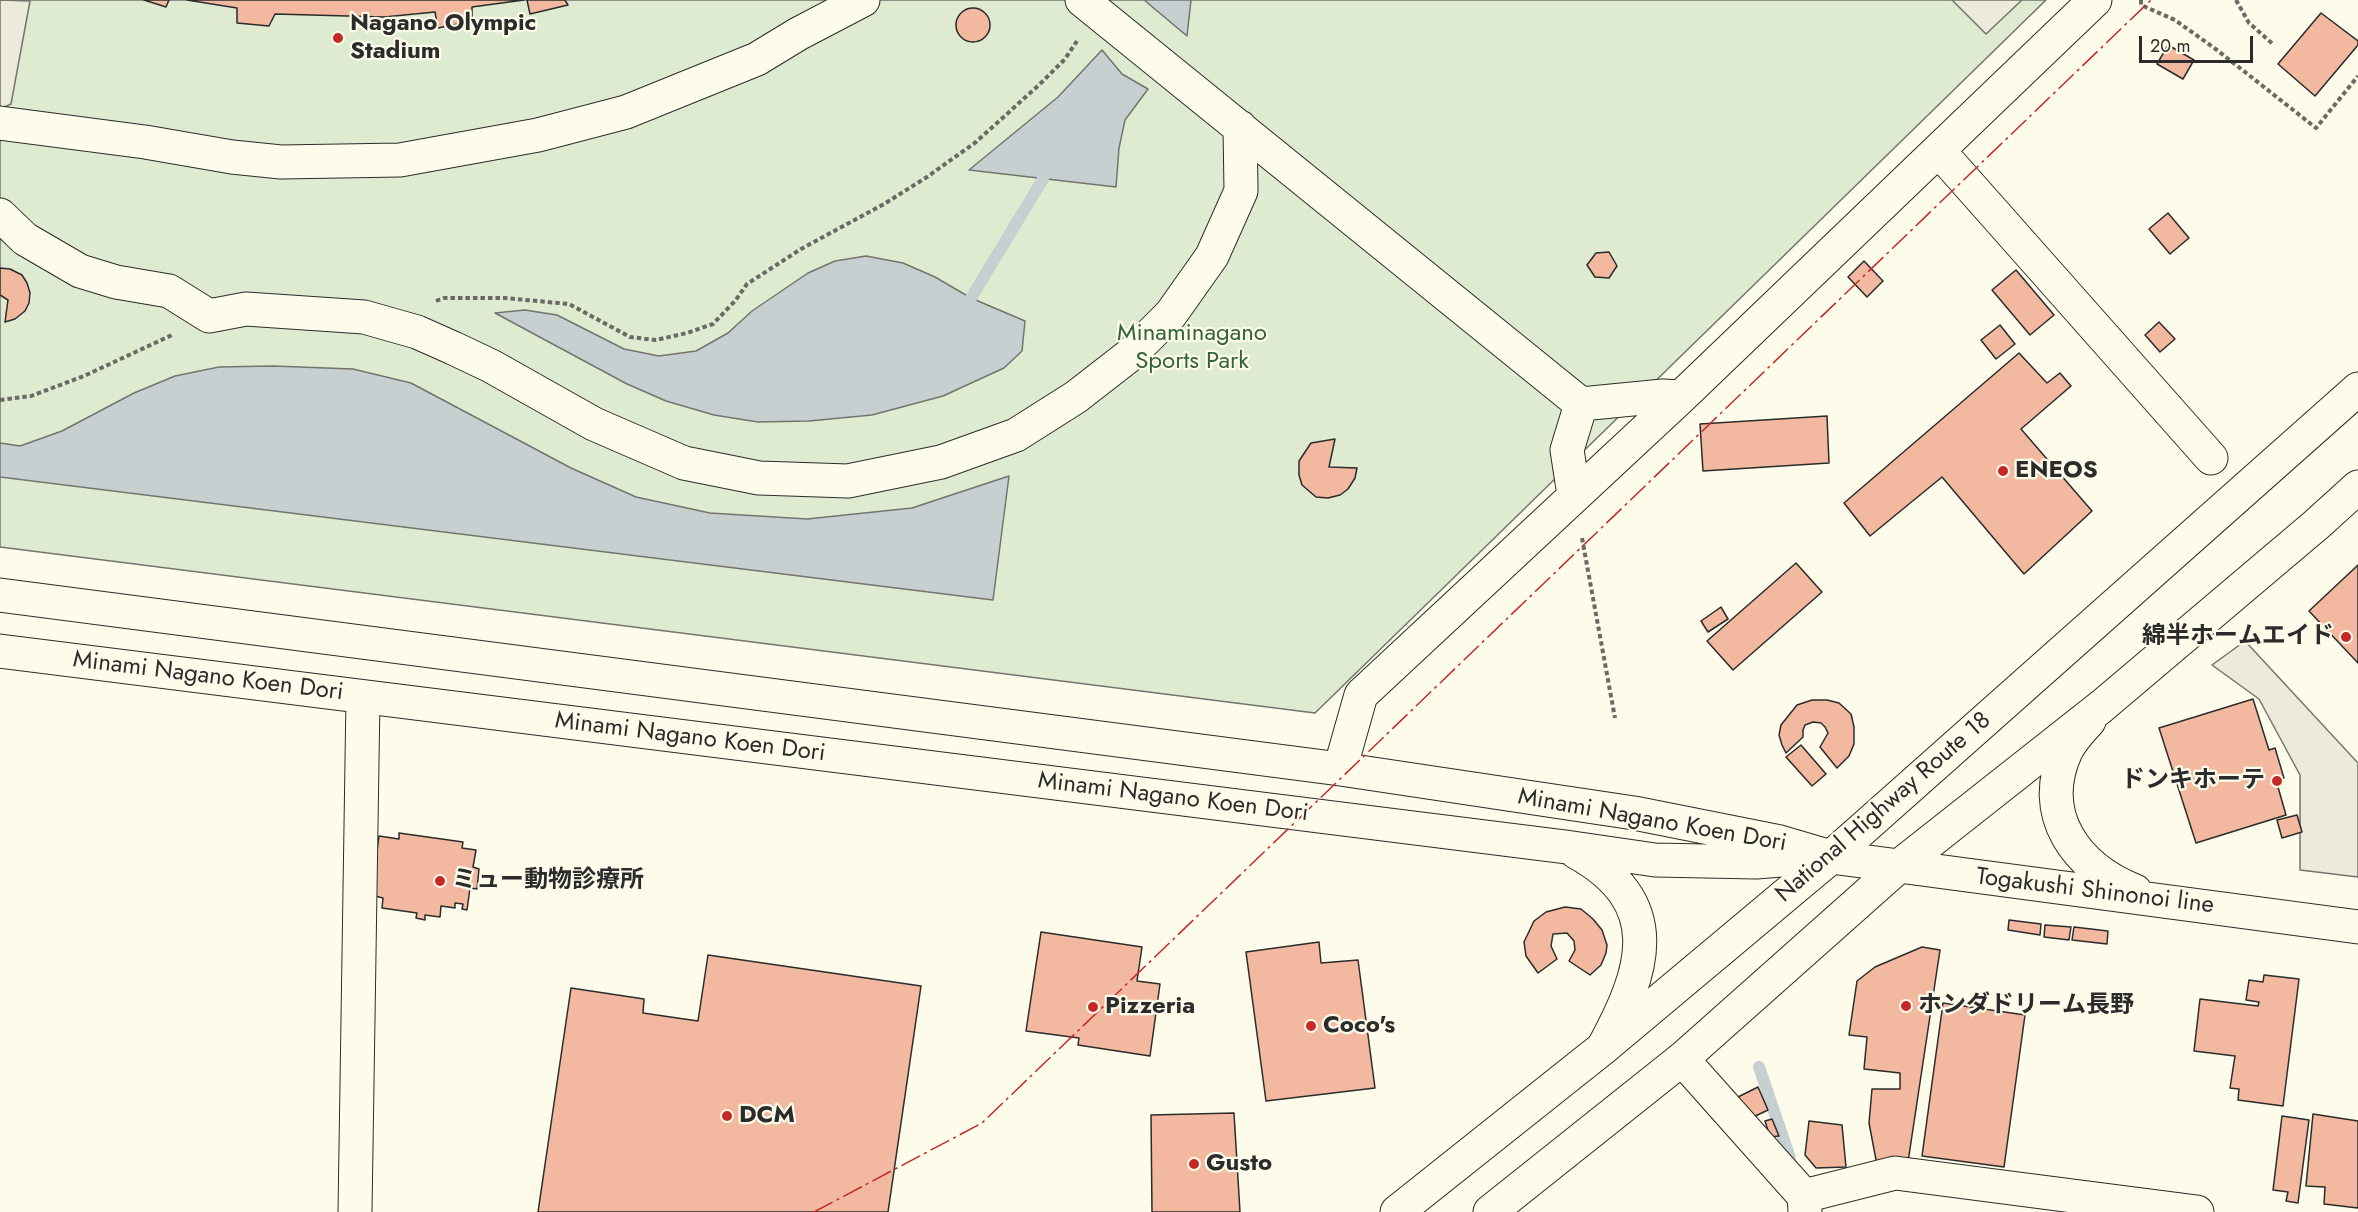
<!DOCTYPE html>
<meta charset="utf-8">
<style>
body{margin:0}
#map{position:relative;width:2358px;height:1212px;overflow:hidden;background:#fdfbea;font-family:Jost,sans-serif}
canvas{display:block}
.scale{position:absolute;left:2139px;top:36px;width:114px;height:27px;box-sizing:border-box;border:3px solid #2b2b2b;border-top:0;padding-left:8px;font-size:18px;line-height:21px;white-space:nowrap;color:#2b2b2b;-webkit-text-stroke:4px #fdfbea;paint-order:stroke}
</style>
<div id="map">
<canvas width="2358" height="1212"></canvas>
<div class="scale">20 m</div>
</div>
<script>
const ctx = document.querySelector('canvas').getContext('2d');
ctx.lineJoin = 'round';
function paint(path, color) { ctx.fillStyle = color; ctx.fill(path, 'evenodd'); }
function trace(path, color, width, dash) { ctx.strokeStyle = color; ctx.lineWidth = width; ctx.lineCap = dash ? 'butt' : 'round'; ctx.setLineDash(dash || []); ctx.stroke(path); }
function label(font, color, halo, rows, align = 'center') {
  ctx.font = font + ' Jost,"Noto Sans JP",sans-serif'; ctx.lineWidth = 4.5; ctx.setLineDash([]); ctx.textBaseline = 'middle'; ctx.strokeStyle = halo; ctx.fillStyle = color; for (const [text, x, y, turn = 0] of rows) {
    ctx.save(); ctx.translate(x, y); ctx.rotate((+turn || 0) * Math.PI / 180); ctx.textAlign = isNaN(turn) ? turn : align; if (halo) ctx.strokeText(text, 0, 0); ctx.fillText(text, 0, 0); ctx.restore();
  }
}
const green = new Path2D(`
 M0,0H2046L1315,713L0,547Z`);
paint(green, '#deebd1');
trace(green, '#74746e', 1.5);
const parking = new Path2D(`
 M0,0L30,1L11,104L0,109Z
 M1952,0H2022L1986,34Z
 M2245,641L2358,763V877L2300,870V775L2259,699L2212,665Z`);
paint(parking, '#eceadb');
trace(parking, '#74746e', 1.5);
const water = new Path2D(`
 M1144,0H1191L1187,36Z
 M1102,50L1122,74L1148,89L1125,120L1119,148L1116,187L969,170L1058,97Z
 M866,256L903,263L935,277L971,298L1025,321L1022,351L1004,368L943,396L872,415L809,421L758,422L714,415L666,401L627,384L495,313L525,310L557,315L624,349L659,356L696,351L728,333L752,311L808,273L835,261Z
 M273,366L353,369L411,383L571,468L636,497L710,513L807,519L912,508L1009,476L993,600L0,477V443L20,446L62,431L134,393L175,376L219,367Z`);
paint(water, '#c7d0d0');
trace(water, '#74746e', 1.5);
trace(new Path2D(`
 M971,298L1043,179
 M1759,1067L1790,1158`), '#c7d0d0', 12);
const building = new Path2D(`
 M144,0H169L166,7Z
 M187,0H524L472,7V21L438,28L435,12L384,17L275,14L269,26L237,23V8Z
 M527,0H565L568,5L530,14Z
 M956 25a17 17 0 1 1 34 0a17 17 0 1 1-34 0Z
 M2321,13L2358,41V45L2315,96L2278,64Z
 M2168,45L2194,60L2183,79L2157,64Z
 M2168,213L2189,238L2170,254L2149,229Z
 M1609,252L1617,266L1609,278L1595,277L1587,265L1596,253Z
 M1864,261L1883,281L1867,297L1848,277Z
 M0,268L10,269L22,275L27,283L30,293L29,303L25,311L15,319L5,322L8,300L0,295Z
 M2016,270L2054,315L2030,335L1992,290Z
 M2159,322L2175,339L2160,352L2145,335Z
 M2000,325L2015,344L1996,359L1981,340Z
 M2019,353L2047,383L2060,373L2071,386L2021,429L2092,511L2024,574L1942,477L1870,536L1844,503Z
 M1827,416L1829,463L1703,471L1700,424Z
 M1335,439L1329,467L1357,468L1355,478L1348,489L1340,495L1328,498L1316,497L1302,485L1299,475V461L1311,443Z
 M1796,563L1822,592L1733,670L1707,641Z
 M2358,565V663L2309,611Z
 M1721,607L1728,619L1708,632L1701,621Z
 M2253,699L2269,750L2275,748L2284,778L2276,780L2286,815L2196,843L2159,728Z
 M1812,700H1827L1839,703L1851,714L1854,727V744L1849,756L1837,768L1820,747L1828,733L1825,727L1821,723L1813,722L1805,725L1803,730V737L1786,753L1782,745L1779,735L1781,725L1797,705Z
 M1801,745L1826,774L1812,786L1786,757Z
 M2297,815L2302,832L2282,838L2277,820Z
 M399,833L463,842L462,848L476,850L473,867L479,869L477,889L470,888L467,910L462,909L463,904L455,903V908L441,906L440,917L425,915V920L416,918L417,913L382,908L383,898L371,895L379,836L399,839Z
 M1565,907L1581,909L1593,919L1602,930L1607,945L1606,953L1601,965L1590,975L1569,961L1575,950L1574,941L1567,933L1553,934L1551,946L1557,959L1538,973L1526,956L1524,942L1534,921L1546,912Z
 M2009,920L2041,924L2040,935L2008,930Z
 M2045,925L2071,927L2069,940L2044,937Z
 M2074,927L2108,931L2107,944L2072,940Z
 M1041,932L1142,947L1137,981L1160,984L1150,1056L1078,1045L1079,1038L1026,1031Z
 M1319,942L1321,963L1358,960L1375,1088L1266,1101L1246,952Z
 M1922,947L1940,950L1908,1162L1877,1165L1869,1123L1872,1089H1900V1073L1864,1069L1867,1037L1849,1035L1857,981L1875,967Z
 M708,955L921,986L888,1212H538L571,988L644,999L643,1013L698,1021Z
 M2264,975L2299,979L2283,1106L2238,1100L2239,1089L2230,1088L2235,1056L2194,1051L2200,999L2258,1006L2259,1002L2246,1000L2249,980L2263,982Z
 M1943,1003L2025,1015L2004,1167L1922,1156Z
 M1758,1087L1768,1110L1749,1119L1738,1097Z
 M1234,1113L1240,1212H1152L1151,1115Z
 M2313,1114L2358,1121V1208L2324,1204L2325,1187L2306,1186Z
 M2282,1116L2309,1120L2298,1203L2286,1201L2288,1192L2273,1190Z
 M1772,1119L1779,1136L1770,1137L1765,1121Z
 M1809,1121L1842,1125L1846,1167L1816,1168L1805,1155Z`);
paint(building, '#f2b8a0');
trace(building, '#2b2b2b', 1.5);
const minor = new Path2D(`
 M1082,0L1581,404
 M0,123L145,142L232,157L281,162L400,160L538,135L626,112L757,59L798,34L863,0
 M1939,151L2211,458
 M0,215L25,239L80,271L116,282L169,291L209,316L246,309L364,317L417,332L453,348L491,366L594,424L684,463L759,478L848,481L941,462L1016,435L1076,397L1130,355L1171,314L1212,256L1241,191L1240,127
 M1574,495L1567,450L1581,404L1663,396L1681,397
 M0,595L1340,769L1634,813L1780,842L1831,857
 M0,651L1566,847L1655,860L1756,862L1806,858
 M1340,769L1361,695L1681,397L2095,0
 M1576,852C1668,903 1645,971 1603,1048
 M1682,1059L1804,1196L1805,1212
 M1804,1196L1895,1173L2197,1212
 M355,1212L363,697`);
const major = new Path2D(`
 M2089,721C2081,730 2072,739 2066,751C2037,815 2076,867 2135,891
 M1831,857L2358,927`);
const highway = new Path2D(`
 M1397,1212L1603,1048L1831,857L2358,389
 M1490,1212L1682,1059L1898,867L2102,706L2316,525L2358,487`);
trace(minor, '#2b2b2b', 35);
trace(major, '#2b2b2b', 35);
trace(highway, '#2b2b2b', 35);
trace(new Path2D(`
 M2141,0V5L2175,20L2217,50L2316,128L2358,76
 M2236,0L2249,23L2274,45
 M436,301L444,298H505L569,304L630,337L656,340L687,333L713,324L735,301L747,284L801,249L884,204L927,177L976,142L1040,84L1065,59L1077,41
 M0,400L31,396L84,376L172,335
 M1582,538L1615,718`), '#6a6964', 4, [4.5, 3]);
trace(minor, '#fdfbea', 33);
trace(major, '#fdfbea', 33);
trace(highway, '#fdfbea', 33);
trace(new Path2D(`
 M814,1212L982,1123L2151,0`), '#c62828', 1.5, [21, 4.5, 3, 4.5]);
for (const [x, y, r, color] of [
 [338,38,6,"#c62828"],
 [2003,471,6,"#c62828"],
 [2346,637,6,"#c62828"],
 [2277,781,6,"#c62828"],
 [440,881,6,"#c62828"],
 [1906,1006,6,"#c62828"],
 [1093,1007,6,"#c62828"],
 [1311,1026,6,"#c62828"],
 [727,1116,6,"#c62828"],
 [1194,1164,6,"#c62828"]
]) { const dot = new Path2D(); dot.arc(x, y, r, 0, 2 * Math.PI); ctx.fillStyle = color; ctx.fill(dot); trace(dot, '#fdfbea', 2); }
label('bold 24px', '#2b2b2b', '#fdfbea', [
 ["Nagano Olympic",350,24],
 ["Stadium",350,52],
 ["ENEOS",2015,471],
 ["綿半ホームエイド",2334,637,"right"],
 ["ドンキホーテ",2265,781,"right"],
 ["ミュー動物診療所",452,881],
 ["ホンダドリーム長野",1918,1006],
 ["Pizzeria",1105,1007],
 ["Coco's",1323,1026],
 ["DCM",739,1116],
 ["Gusto",1206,1164]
], 'left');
label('24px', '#34623c', '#fdfbea', [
 ["Minaminagano",1192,334],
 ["Sports Park",1192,362]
]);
label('24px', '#2b2b2b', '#fdfbea', [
 ["Minami Nagano Koen Dori",208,677,7],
 ["Minami Nagano Koen Dori",690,738,7],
 ["Minami Nagano Koen Dori",1173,798,7],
 ["National Highway Route 18",1884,808,-41],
 ["Minami Nagano Koen Dori",1652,821,10],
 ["Togakushi Shinonoi line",2095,892,7]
]);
</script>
